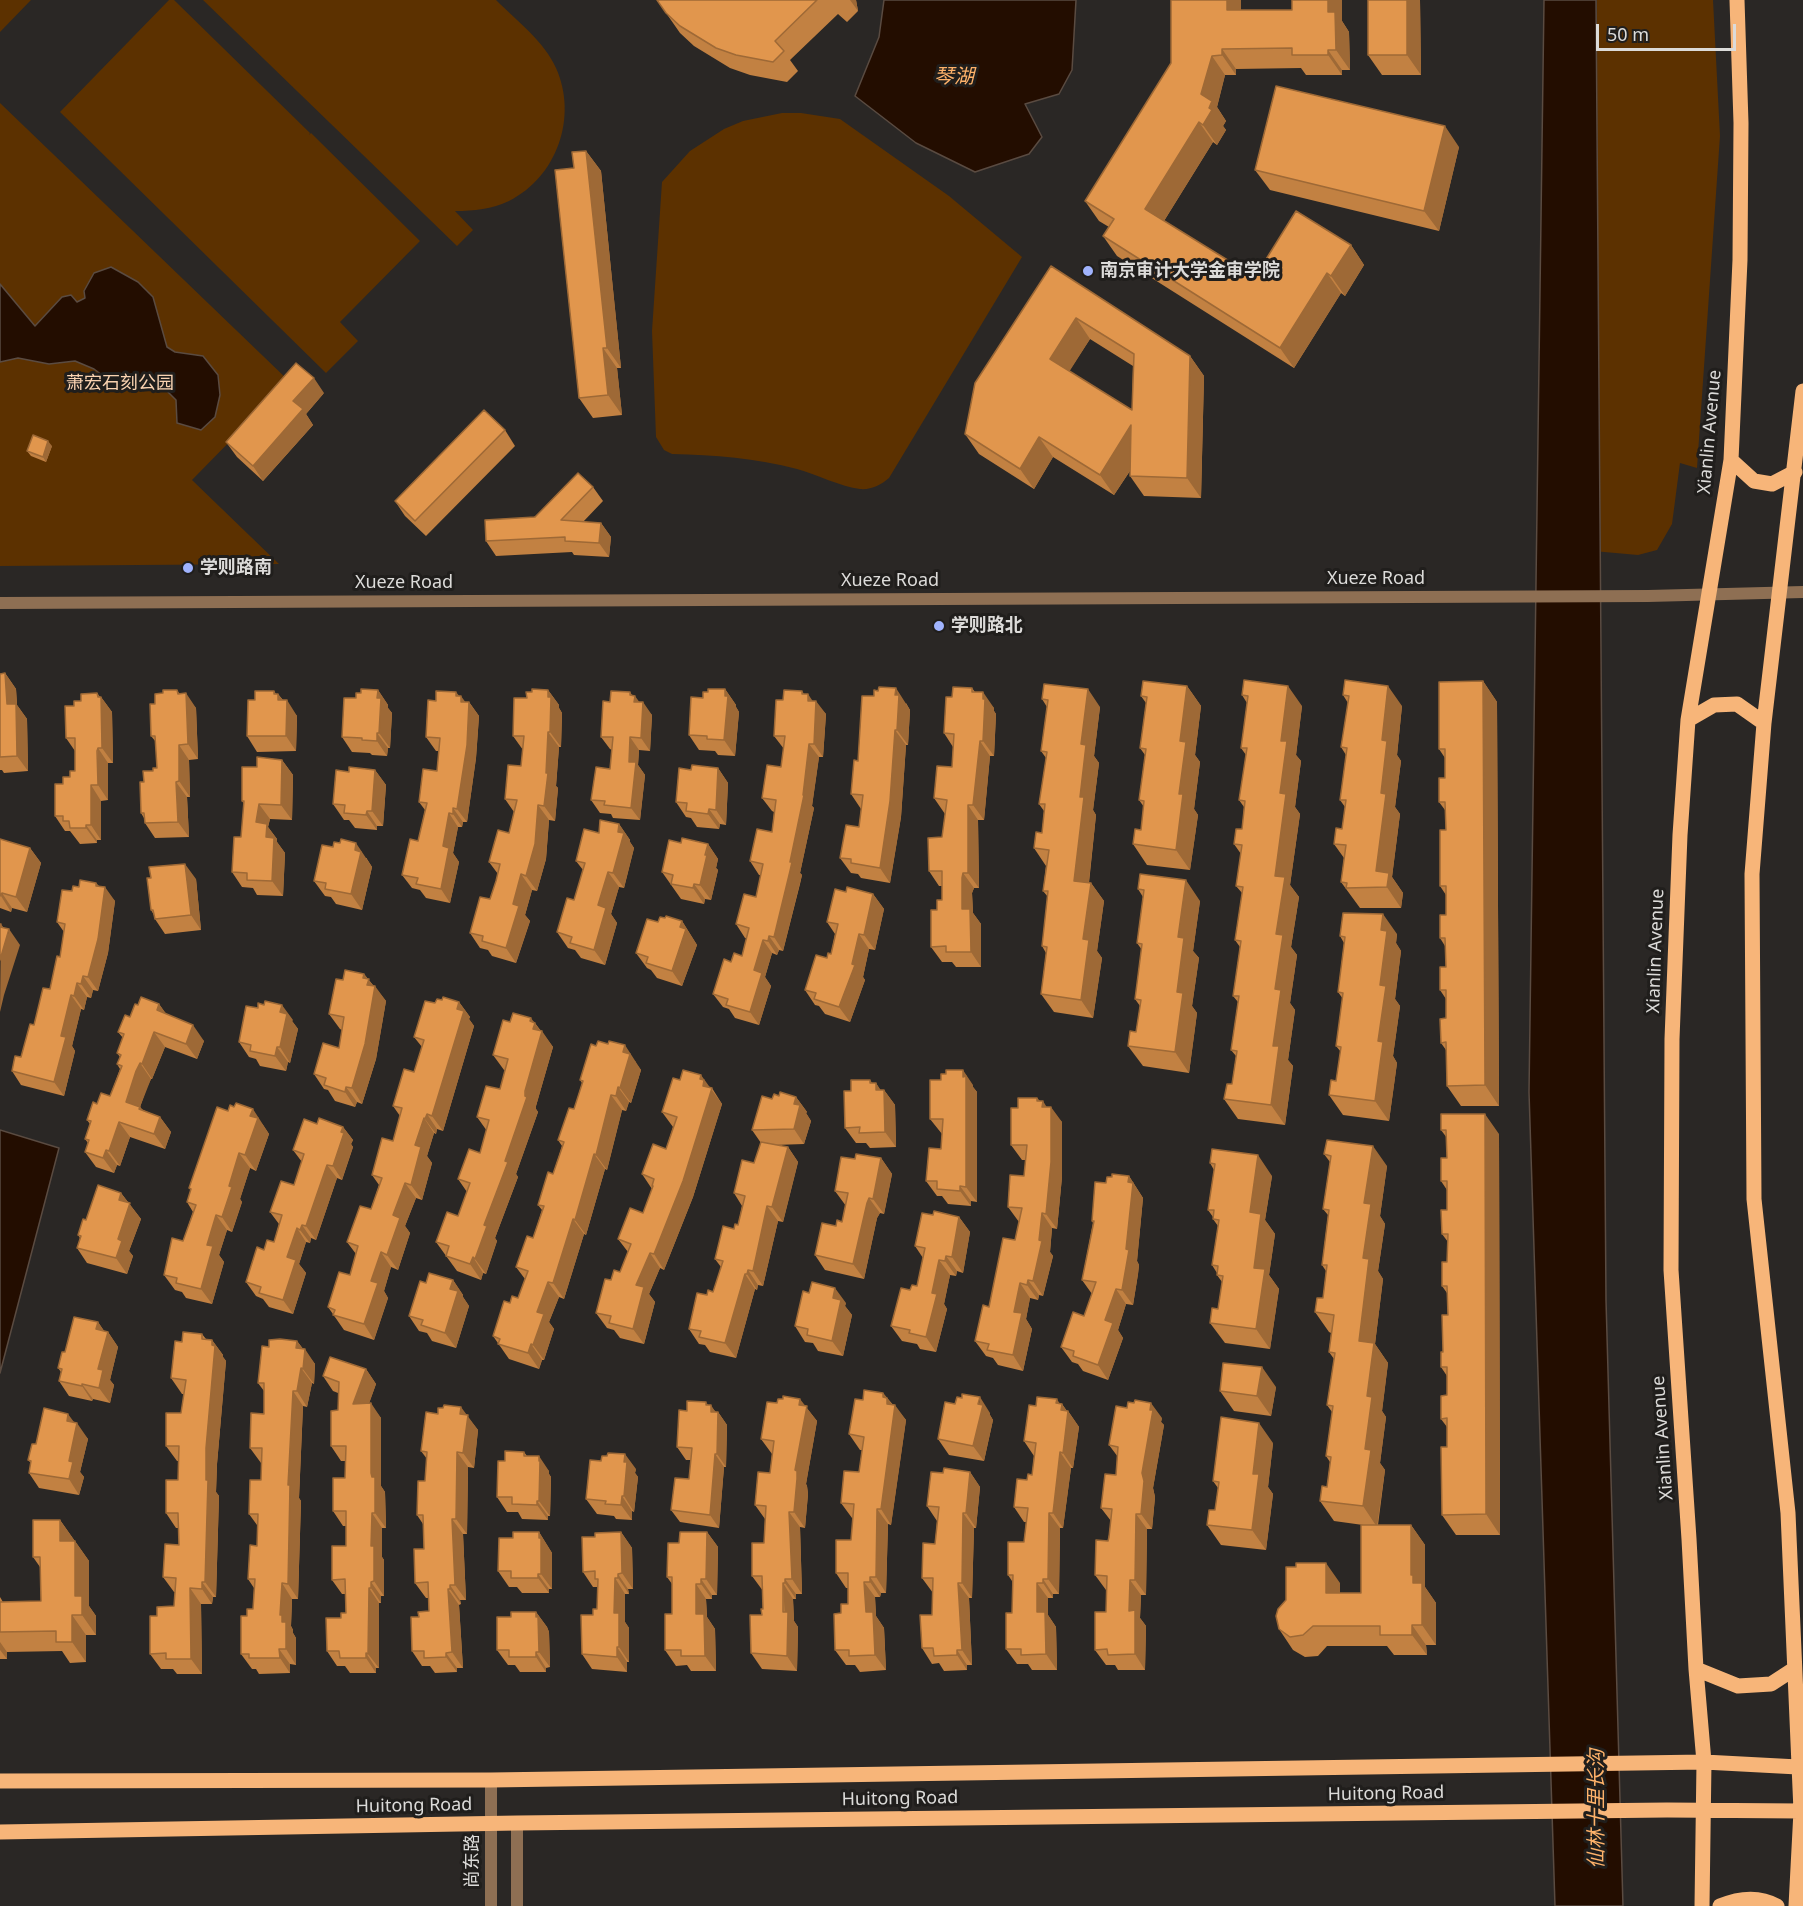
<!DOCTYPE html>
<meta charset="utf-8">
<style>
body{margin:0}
#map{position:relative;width:1803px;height:1906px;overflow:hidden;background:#2a2725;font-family:"Noto Sans",sans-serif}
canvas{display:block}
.scale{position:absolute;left:1596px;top:24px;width:140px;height:27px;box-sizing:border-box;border:3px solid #dcdbd9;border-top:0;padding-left:8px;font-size:18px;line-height:21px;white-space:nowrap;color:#dcdbd9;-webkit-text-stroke:4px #201e1c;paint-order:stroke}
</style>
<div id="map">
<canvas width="1803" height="1906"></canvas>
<div class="scale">50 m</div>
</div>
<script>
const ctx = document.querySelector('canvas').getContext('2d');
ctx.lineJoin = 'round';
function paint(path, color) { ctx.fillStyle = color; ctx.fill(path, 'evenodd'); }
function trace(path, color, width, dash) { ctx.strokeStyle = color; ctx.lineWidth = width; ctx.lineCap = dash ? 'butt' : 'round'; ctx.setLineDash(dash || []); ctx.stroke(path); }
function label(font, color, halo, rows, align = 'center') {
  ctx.font = font + ' "Noto Sans","Noto Sans SC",sans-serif'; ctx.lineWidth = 6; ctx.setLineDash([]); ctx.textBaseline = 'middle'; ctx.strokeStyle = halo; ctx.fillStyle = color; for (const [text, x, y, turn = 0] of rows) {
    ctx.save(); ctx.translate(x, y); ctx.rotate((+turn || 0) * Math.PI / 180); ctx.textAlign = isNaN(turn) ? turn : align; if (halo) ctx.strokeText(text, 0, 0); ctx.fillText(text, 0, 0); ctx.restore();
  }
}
paint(new Path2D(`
 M0,0H31L0,32Z
 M169,0H174L310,133L309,135L311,133L420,241L340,322L358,341L326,373L60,112Z
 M203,0H496C517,21 544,41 556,68C578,117 557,177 509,201C492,209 474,211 455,211L473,230L457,246Z
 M1597,0H1713L1720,136L1697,468L1680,463L1672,524L1657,550L1638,555L1593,551L1598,522Z
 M0,103L289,381L192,480L279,564L0,566Z
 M782,113H801L840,119L949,196L1022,257L889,478C881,485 871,490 860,489C841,487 816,474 797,469C756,458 714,455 672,454L664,450L656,437L652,331L662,182L690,151L724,129L743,121Z`), '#5c3100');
const water = new Path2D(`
 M884,0H1076L1072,70L1059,94L1025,104L1042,137L1029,154L975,172L916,143L855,96L879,37Z
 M1544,0H1596L1606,1300L1623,1906H1555L1529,1092Z
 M111,267L138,282L153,297L167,347L175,352L203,356L218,375L220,395L215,417L201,430L177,423L176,400L164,388L126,390L110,381L94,369L75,361L49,364L18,358L0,362V284L35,326L62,297L71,295L77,302L85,298L84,291L94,273Z
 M0,1130L59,1148L0,1373Z`);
paint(water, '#230d00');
trace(water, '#5a4b41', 1.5);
trace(new Path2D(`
 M0,603L1648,596L1803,592
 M517,1823V1906
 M491,1906V1780`), '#8e6f53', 12);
trace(new Path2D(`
 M1731,460L1754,481L1772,484L1795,472
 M1688,720L1714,705L1737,704L1764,723
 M1696,1669L1738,1686L1771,1684L1794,1669
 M0,1781L491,1780L1704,1762L1798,1767
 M0,1832L517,1823L1667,1810L1801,1811
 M1702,1906L1704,1762L1696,1669L1689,1539L1671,1270L1672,1039L1680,835L1688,720L1731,460L1740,260L1741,123L1737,0
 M1720,1906C1739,1898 1759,1896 1777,1906
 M1796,1906L1801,1811L1788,1513L1754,1199L1752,874L1764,723L1803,391`), '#f7b579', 15);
paint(new Path2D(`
 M657,0H856L858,11L847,22L838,14L790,60L798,71L787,82L750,75L730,68L694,46L680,33Z
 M1171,0H1241V10L1342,21L1349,32L1350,70H1342V75H1306L1301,68L1236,69V75H1225L1217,107L1226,121L1223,126L1226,130L1217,145L1213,142L1164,221L1255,277L1351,245L1364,265L1345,296L1341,293L1294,368L1117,256L1103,236L1109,227L1099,221L1085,201L1171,63Z
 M1368,0H1420L1421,75H1382L1368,55Z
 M1459,147L1439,231L1270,190L1255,170Z
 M586,151L601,171L621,368H617L622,415L593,418L579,398L574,168Z
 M1051,266L1190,356L1204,376L1201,498L1144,496L1130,476V471L1114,495L1053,457L1034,489L979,454L965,434ZM1090,339L1133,366L1132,410L1069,371Z
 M324,393L306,414L313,425L263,481L237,457L226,442Z
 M505,430L515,446L426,536L405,516L395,501Z
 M52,446L46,462L31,456L27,451Z
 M593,487L603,501L583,522L601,523L611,537L609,557L574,555L572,552L496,556L486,541Z
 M5,673L16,689L17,705L27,719L28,771L4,773L2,770H0V674Z
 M1483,681L1497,702L1499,1106H1461L1447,1086L1446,1050L1441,1043L1446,1018V999L1440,990L1446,967L1445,946L1440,938L1446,915V895L1440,886L1446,830L1445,810L1439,802L1445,778V758L1439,749Z
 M1187,686L1201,706L1195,755L1200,762L1194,809L1198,815L1190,870L1147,865L1133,844L1141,830L1144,807L1139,800L1145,755L1140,748L1146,703L1141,696Z
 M972,688L975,692L994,708V711L996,714L994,756H990L984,820H978L979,888H974L972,893L973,913L981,924V967H956L952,962H942L931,947L937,910L942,900V886H939L929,871L942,837L945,814L934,798L952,767L953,747L944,733L952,697Z
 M725,689L736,705V707L739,712L735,756L718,755L715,751L699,750L689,735L703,698L708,692Z
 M378,690L388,705V708L392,713L390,748H388L387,756L372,755L370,753L352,752L342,737L356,698L361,693Z
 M548,690L559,705V708L562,713L561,747H559L556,786L558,788L555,821L549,820L546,859L537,891L532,890L525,915L530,921L516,963L492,956L488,950L480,948L470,933L490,899L498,874L489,862L509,833L514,812L505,799L521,766L523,750L513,736L527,698L532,692Z
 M274,691L276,694H278L283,700L297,716L296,751L257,752L247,736L255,700Z
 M97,693L100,697H101L112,712L113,763H108V800L101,801V840H97V843L80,844L70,831H65L55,816L63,784L75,771V751L66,738L74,706L81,701Z
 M180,693L196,708L198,759L189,760L190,797H187L189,837L155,838L145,823L144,818L141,813L144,782L157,768L156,742L151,736L155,704Z
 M805,694L826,714L823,757H819L812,806L814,808L800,873L802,875L800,884L783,951L779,950L777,955L772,953L765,977L771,986L759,1025L735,1018L729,1009L723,1007L713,994L731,962L742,956L747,938H745L736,924L756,897L761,875H759L750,861L772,832L774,812L772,811L762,798L781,767L784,749L774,736L783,700Z
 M1242,695L1302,706L1296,755L1301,761L1295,807L1300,814L1290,885L1299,897L1291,947L1297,955L1290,1003L1295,1010L1288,1060L1293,1066L1285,1125L1238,1119L1224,1099L1232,1084L1236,1056L1231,1050L1238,1002L1233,996L1240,947L1235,940L1242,893L1236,886L1241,854L1234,844L1242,829L1244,807L1239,800L1246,755L1241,748L1247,703Z
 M1343,695L1402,706L1397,755L1401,761L1395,807L1400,814L1392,877L1403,893L1401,908H1360L1341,882L1344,858L1334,844L1342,829L1345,807L1340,800L1346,755L1341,747L1348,703Z
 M459,696L465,702H469L479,716L476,758L467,822H463L462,827H458L453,853L459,862L450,903L426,898L420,890L412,888L402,875L418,841L425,810L419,802L437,771L439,751H436L426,737L436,701Z
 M632,696L652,715L650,751L639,750L638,765L645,775L640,820L613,818L611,814L600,813L591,800L610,769L612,750L610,749L601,737L610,702Z
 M1042,699L1100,707L1094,756L1099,763L1093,810L1096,815L1089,883H1091L1104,901L1097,951L1102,958L1093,1018L1054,1012L1041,994L1046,953L1042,946L1048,897L1043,891L1046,866L1034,848L1042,833L1044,811L1039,804L1046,758L1041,751L1047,707Z
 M906,703L910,710L908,745H906L901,817L890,883L861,878L858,874L851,873L840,858L859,827L861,809L851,794Z
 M282,760L293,775L292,820L270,819L268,827L277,839V842L285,853L283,896L257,895L253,888L242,887L232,872L241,837L244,804L242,801L257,767Z
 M718,768L728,783L726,825L720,824L719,829L697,827L691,818L686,817L676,802L691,770Z
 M375,770L386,785L383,826H377V830L355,828L349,820H344L333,804L349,772Z
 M619,824L630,840V842L634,848L624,888L619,887L611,914L617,923L605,965L581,958L575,950L568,948L557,932L574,900L583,870L576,861Z
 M0,839L30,848L41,863L27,912L12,908L11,912L0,908Z
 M681,843L708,844L718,859L716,868L718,870L711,900L705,899L704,904L681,899L662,872Z
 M367,858V859L372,867L362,910L336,904L331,897L325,896L314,881Z
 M196,879L201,930L165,934L155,919L154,915L151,910Z
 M96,883L99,886L115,901L108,953L98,991L93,990L91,998L87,997L84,1010L81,1009L72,1046L75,1051L64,1096L21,1085L12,1071L21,1057L50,989L60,957L64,932L57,922L72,891L79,887Z
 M1138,889L1200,901L1193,951L1199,958L1192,1006L1197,1013L1189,1073L1143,1066L1128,1046L1136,1032L1140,1006L1135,999L1142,950L1137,943L1143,897Z
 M846,892L873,894L884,909L875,950L869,949L863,977L865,980L850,1022L825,1014L819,1006L815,1005L805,990L831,954L835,934L827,922Z
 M665,918L682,921L697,945L682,986L657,978L651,970L647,968L636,953L658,922Z
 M1397,934L1396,943L1401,951L1395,999L1400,1006L1393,1056L1397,1063L1389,1121L1343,1115L1329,1095L1336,1081L1341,1052L1336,1046L1343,999L1338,992L1344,943L1340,936Z
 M364,974L386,1001L376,1059L362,1104L357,1102L355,1107L335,1101L328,1090L324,1089L314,1074L339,1048L342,1030L340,1029L329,1014L343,980Z
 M442,1000L459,1002L470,1017L469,1019L474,1026L443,1131L437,1129L436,1134L434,1133L427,1156L432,1163L422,1200L416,1198L405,1226L410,1233L398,1270L391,1267L384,1291L388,1298L374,1340L344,1330L328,1307L350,1275L356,1254L347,1242L371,1209L379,1185L372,1175L393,1141L400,1116L393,1106L414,1072L422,1047L414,1037L435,1003Z
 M159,1004L166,1014L204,1041L197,1059L165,1047L152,1079H151L147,1087L140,1107L143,1110L160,1117L171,1132L165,1149L130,1137L120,1166L117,1165L114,1173L96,1167L85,1152L88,1143L85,1139L90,1124L87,1120L97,1104L110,1096L120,1069L117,1064L120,1057L117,1053L123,1038L118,1032L138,1005Z
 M293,1020L292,1021L298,1029L290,1063L288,1062L286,1071L260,1066L256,1059L249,1057L239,1042Z
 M510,1022L535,1023L553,1047L536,1106V1109L538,1112L516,1174L518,1177L495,1238L497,1241L486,1274L483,1273L481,1280L457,1271L436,1242L458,1216L467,1192L458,1179L480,1153L487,1131L477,1117L500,1089L505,1070H504L493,1055Z
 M636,1061L635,1062L641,1070L631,1103L629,1102L626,1111L622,1110L607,1170L605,1169L586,1235L584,1234L564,1299L559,1297L549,1322L554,1329L544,1360H542L539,1369L509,1359L493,1336L518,1298L525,1279L516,1267L533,1238L542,1210L538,1205L553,1174L562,1146L558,1140L574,1109L582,1083L580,1080Z
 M873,1083H876L880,1090H884L895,1105L896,1147L870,1148L866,1143H856L845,1128L851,1091Z
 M973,1085V1087L977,1092V1202L971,1201V1206L948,1204L942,1196H937L926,1181L941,1149L942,1134L930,1119Z
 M710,1088H712L722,1104L693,1197L664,1270L660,1268L649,1294L655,1302L644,1344L620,1338L614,1330L607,1328L596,1313L611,1280L620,1272L628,1252L618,1239L643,1213L652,1189L642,1174L666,1149L673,1127L662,1112Z
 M779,1096L796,1097L807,1112L806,1113L811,1121L804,1144L775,1145L788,1147L798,1162L783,1222L778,1221L763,1286L758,1285L757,1290L755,1289L736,1358L710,1352L705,1345L699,1344L689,1329L707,1295L713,1292L721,1267L715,1259L738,1225L742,1206L734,1193L754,1163L761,1143L752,1130L772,1099Z
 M1037,1098L1040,1101L1062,1122V1177L1057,1229L1052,1228L1050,1252L1053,1256L1043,1296L1039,1295L1038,1300L1030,1298L1026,1319L1032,1329L1023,1371L998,1365L993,1358L986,1356L975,1341L1015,1240L1019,1222L1008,1207L1024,1176L1026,1160H1022L1011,1145L1018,1108Z
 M263,1124V1125L269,1134L256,1171L250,1168L240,1199L242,1202L232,1232L227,1230L219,1255L224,1262L212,1304L186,1298L182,1292L175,1290L164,1275L183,1241L193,1212L187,1202L191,1191L189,1188Z
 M317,1124L343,1127L353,1140L351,1144L353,1147L342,1180L337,1178L316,1240L311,1238L310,1243L306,1242L299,1264L306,1273L293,1314L269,1307L263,1299L256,1296L246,1282L264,1250L274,1242L279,1224L270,1212L294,1185L302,1162L293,1150Z
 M1441,1130L1499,1134L1500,1535H1456L1442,1515L1447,1447V1427L1441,1419L1447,1395V1376L1441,1367L1448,1315L1447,1293L1442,1286L1447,1262L1448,1242L1442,1234L1447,1210V1190L1441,1181L1447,1158V1138Z
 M1324,1154L1387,1166L1380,1216L1385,1224L1378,1271L1383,1279L1375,1344L1388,1363L1382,1411L1386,1417L1380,1463L1385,1470L1378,1525H1411L1425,1545V1587L1436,1603V1645H1426L1427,1655H1394L1387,1646H1327L1318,1656L1305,1657L1293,1650L1279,1629L1340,1583V1593H1361L1363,1525L1334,1521L1320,1501L1327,1487L1330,1462L1326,1456L1332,1412L1327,1405L1334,1359L1329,1352L1331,1333L1329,1332L1315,1312L1323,1298L1326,1271L1322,1265L1328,1215L1323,1209L1330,1162Z
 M881,1158L892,1174L884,1214L880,1213L877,1218L864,1279L825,1270L815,1255L836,1226L842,1222L846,1206L835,1191L855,1159Z
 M1210,1163L1272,1176L1265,1220L1275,1234L1269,1275L1279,1289L1270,1349L1225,1343L1210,1323L1218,1309L1222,1282L1217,1275V1273L1212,1265L1218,1226L1213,1219V1217L1208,1210L1214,1170Z
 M1129,1176L1143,1198L1137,1261L1139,1265L1138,1274L1133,1305L1126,1304L1118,1330L1123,1338L1108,1380L1083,1371L1078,1364L1072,1362L1061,1347L1084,1316L1092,1294L1082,1280L1093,1223L1092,1221L1106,1183Z
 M121,1193L141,1219L129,1251L133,1256L127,1274L87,1263L77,1248L80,1238L78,1235L86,1220Z
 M933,1215L959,1217L970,1232L963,1273L957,1271L956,1276L950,1275L944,1304L947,1309L936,1352L920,1349L917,1344L902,1341L891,1326L910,1290L917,1286L923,1258L915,1246Z
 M453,1280L463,1295V1297L469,1306L456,1348L432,1341L427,1333L419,1331L409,1316L426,1283Z
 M846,1303L845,1306L852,1315L843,1356L818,1351L813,1343L805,1342L795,1326Z
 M98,1322L104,1331L108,1332L118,1347L110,1380L114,1385L110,1403L93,1399L92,1401L69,1396L59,1381L61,1372L58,1368L65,1352Z
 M202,1334L206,1339L212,1340L223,1355V1357L226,1361L217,1464L216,1492L219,1496L216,1597H213L212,1604H201L202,1674H177L173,1669H161L150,1654L157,1616L174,1606L175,1592H174L163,1577L179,1545V1528H176L166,1513L178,1480V1461H177L166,1446L181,1413L184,1394H182L171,1378L182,1342Z
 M297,1341L315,1364L314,1384L312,1383L307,1407L303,1406L299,1498L301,1501L298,1599H292L291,1626L293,1630V1633L296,1638V1665L290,1664V1673L259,1674L256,1669H252L241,1654L247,1616L253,1609L254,1588L248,1579L257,1546V1525L249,1514L261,1480L262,1463H261L250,1448L264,1414V1391L258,1383L269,1347Z
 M366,1369L376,1384L369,1403L381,1418V1486L385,1492L386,1528H382V1557L384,1560V1596H381V1603H379V1668H376V1673H350L345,1666H337L327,1651L341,1618L346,1613L345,1594H342L332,1580L346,1546V1526H343L333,1511L345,1478V1461H341L331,1446L338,1410V1393L333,1391L323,1376Z
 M1276,1387L1271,1416L1234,1411L1220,1391Z
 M883,1393L906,1420L891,1525L888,1524L886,1593H881L880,1597H875L876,1616L884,1628L886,1670L860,1672L855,1665H846L835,1650L841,1613L848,1604V1588H846L836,1573L851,1540L853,1518H852L841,1503L859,1472L862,1450H860L849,1434Z
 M1060,1403L1062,1404L1067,1411H1068L1079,1427L1073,1468H1071L1063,1528H1060L1059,1594H1053V1598H1048V1615L1056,1627L1057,1670H1032L1028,1664H1017L1006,1649L1012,1613V1581L1008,1575L1024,1542L1026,1522H1024L1014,1507L1027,1480L1032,1475L1034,1456L1024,1441L1036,1406Z
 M709,1405L716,1412H718L727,1425L726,1467H724L719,1528L680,1522L671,1510L689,1479L691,1460H686L677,1447L687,1411Z
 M805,1406L817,1421L806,1484L807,1486L808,1494L805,1528L800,1527L802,1594H796V1599H793L794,1621L798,1627L797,1671L762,1669L751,1653L763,1609V1591L752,1576L764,1543L765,1519L755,1505L770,1473L772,1454L761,1439Z
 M990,1413V1415L993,1420L984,1461L949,1455L938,1439Z
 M438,1414L466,1415L478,1430L474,1468L468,1467L467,1534H463L466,1600H460L461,1604L459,1605L463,1668H457V1672L435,1673L430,1666H422L412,1651L419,1617L429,1611L428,1598H426L415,1583L424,1549L423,1524L417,1515L425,1481L427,1459L421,1451Z
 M1162,1418L1161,1422L1164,1425L1153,1488L1155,1497L1152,1529H1147L1146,1595H1141L1140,1618L1146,1626L1145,1670H1118L1115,1665H1106L1095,1650L1106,1612V1590L1095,1575L1108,1541L1111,1521L1101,1508L1116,1475L1118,1457L1109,1445Z
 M74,1423L88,1439L80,1472L84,1477L79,1495L39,1488L29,1473L31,1463L28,1460L36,1444Z
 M1273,1443L1268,1487L1273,1494L1266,1550L1221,1545L1207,1525L1215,1510L1218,1488L1213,1481Z
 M524,1452L527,1456L549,1471V1474L551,1477L550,1516H548V1520L522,1519L518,1512H507L497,1497L505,1461Z
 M636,1469L635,1473L638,1477L634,1512L632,1511V1520L616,1519L614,1516L597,1514L586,1499Z
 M970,1472L980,1487L976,1528H974L972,1598H969L972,1665H967V1670L944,1671L939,1663L932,1664L922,1648L932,1615L933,1593L922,1578L935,1544L937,1521L927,1506L943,1473Z
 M60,1520L89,1561V1606L96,1616V1635H86V1662L70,1663L62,1651L7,1652V1659H0V1597L3,1602L41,1601L40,1567L33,1557Z
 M539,1532L552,1553V1589H549V1593H522L517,1587H509L498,1571L513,1538Z
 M621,1532L632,1548L633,1589H628L629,1594H625V1622L629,1628V1662H627V1672L592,1669L582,1654L593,1615L597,1609L598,1587H593L583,1572L595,1537Z
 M707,1532L718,1547L717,1595H712V1599H706L707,1617L715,1629L716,1671H691L687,1665L676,1666L665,1650L672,1614V1584L667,1577L679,1543Z
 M536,1612L547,1627L549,1632L550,1667L546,1668V1672H520L515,1665H508L497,1650L511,1617Z`), '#c28142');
paint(new Path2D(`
 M850,0H856L858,11Z
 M1227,0H1241V30L1227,10Z
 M1328,0H1342V21L1349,32L1350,70L1336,50L1328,12Z
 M1407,0H1420L1421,75L1407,55Z
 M1222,49L1236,69V75L1222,55Z
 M1328,50L1342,70V75L1328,55Z
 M1212,56L1225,75L1217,107L1226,121L1223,126L1226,130L1217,145L1203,125L1201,94Z
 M1199,122L1213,142L1159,229L1145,209Z
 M1445,126L1459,147L1439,231L1424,211Z
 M586,151L601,171L621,368L607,348Z
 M1351,245L1364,265L1345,296L1331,276Z
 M1327,273L1341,293L1294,368L1280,348Z
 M1076,318L1090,339L1064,380L1050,359Z
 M603,348L617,368L622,415L608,395Z
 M1190,356L1204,376L1201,498L1187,478Z
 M314,378L324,393L306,414L313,425L263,481L253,466L293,401Z
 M1131,425L1146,446L1114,495L1100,475Z
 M1039,437L1053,457L1034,489L1020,469Z
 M48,441L52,446L46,462L43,457Z
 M601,523L611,537L609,557L599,543Z
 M5,673L16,689L17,705L27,719L28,771L17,756L7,704Z
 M1483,681L1497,702L1499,1106L1485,1085Z
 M1187,686L1201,706L1195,755L1200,762L1194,809L1198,815L1190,870L1176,850L1179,794L1180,741Z
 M1288,686L1302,706L1296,755L1301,761L1295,807L1300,814L1290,885L1299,897L1291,947L1297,955L1290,1003L1295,1010L1288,1060L1293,1066L1285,1125L1271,1105L1276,934L1275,876L1280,793L1281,741Z
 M1388,686L1402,706L1397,755L1401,761L1395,807L1400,814L1392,877L1403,893L1401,908L1376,871L1381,793L1382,740Z
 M896,688L910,710L908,745L897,730Z
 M725,689L736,705V707L739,712L735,756L724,740Z
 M1088,689L1100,707L1094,756L1099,763L1093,810L1096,815L1087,899L1074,881L1080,797L1081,744Z
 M177,690L186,702V693L196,708L198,759L188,744Z
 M378,690L388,705V708L392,713L390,748L379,733Z
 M548,690L559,705V708L562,713L561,747L550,732Z
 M274,691L278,697V694L287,706V700L297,716L296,751L286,736L274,694Z
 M802,691L808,699V694L816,706V701L826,714L823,757L814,744L802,694Z
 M456,692L461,698V696L469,707V702L479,716L476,758L467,822L457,809Z
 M630,692L635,699V696L643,707V702L652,715L650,751L641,738L630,695Z
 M983,692L994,708V711L996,714L994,756L983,741Z
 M97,693L101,699V697L112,712L113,763L102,748Z
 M895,730L906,745L901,817L890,883L880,868Z
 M548,732L559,747L556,786L558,788L555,821L544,806Z
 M377,733L388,748L387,756L377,741Z
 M630,737L639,750L638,765L645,775L640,820L631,808L629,762Z
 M980,741L990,756L984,820L973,805Z
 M809,744L819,757L812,806L814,808L800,873L802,875L783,951L774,937L790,862L803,795Z
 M179,745L189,760L190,797L179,781Z
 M98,748L108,763V800L98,785Z
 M282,760L293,775L292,820L281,805Z
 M718,768L728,783L726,825L716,810Z
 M375,770L386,785L383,826L372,811Z
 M176,782L187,797L189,837L178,822Z
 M91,785L101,801V840L91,825Z
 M259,804L270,819L268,827L277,839V842L285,853L283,896L272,881L256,822Z
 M538,805L549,820L546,859L537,891L526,876Z
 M968,805L978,820L979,888L968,873Z
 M453,808L463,822L462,827L453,814Z
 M709,809L720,824L719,829L708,814Z
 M367,811L377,826V830L366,815Z
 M449,813L458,827L453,853L459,862L450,903L441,889L443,846Z
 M619,824L630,840V842L634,848L624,888L613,873Z
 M86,825L97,840V843L86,828Z
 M356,843L372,867L362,910L351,894L355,850Z
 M708,844L718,859L716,868L718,870L711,900L700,885Z
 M30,848L41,863L27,912L16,897Z
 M185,864L196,879L201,930L191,915Z
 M608,872L619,887L611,914L617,923L605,965L594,950L598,905Z
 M963,873L974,888L972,893L973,913L981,924V967L971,952L962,909V878Z
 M521,874L532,890L525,915L530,921L516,963L506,948L513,904Z
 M1186,880L1200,901L1193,951L1199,958L1192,1006L1197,1013L1189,1073L1175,1052L1178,937Z
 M96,883L105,894V887L115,901L108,953L98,991L88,977Z
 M1091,883L1104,901L1097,951L1102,958L1093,1018L1081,1000L1083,939Z
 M694,884L705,899L704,904L693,888Z
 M2,893L12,908L11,912L1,896Z
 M873,894L884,909L875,950L864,935Z
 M1383,914L1397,934L1396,943L1401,951L1395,999L1400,1006L1393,1056L1397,1063L1389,1121L1375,1101L1381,930Z
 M682,921L697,945L682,986L672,971L680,927Z
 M1,924L8,934L9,929L20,945L4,995L0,1012Z
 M859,934L869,949L863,977L865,980L850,1022L839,1007Z
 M769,936L779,950L777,955L768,941Z
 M763,940L772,953L765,977L771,986L759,1025L750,1012L754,970Z
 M364,974L375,988V986L386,1001L376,1059L362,1104L352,1088Z
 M83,976L93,990L91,998L81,984Z
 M77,983L87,997L84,1010L74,996Z
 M71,995L81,1009L72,1046L75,1051L64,1096L54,1082L61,1036Z
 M459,1002L470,1017L469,1019L474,1026L443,1131L432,1116Z
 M159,1004L170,1019L157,1010Z
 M282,1005L293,1020L292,1021L298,1029L290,1063L280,1047V1012Z
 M531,1018L542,1033V1031L553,1047L536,1106V1109L538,1112L516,1174L518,1177L495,1238L497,1241L486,1274L475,1259L484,1225L505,1161L525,1096L533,1029L530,1021Z
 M193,1025L204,1041L197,1059L186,1044Z
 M154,1032L165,1047L152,1079L142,1064Z
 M625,1045L641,1070L631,1103L620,1088L623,1052Z
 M277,1047L288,1062L286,1071L275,1056Z
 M140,1063L151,1079L140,1107L151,1122L126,1102L136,1071Z
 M963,1070L973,1085V1087L977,1092V1202L966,1187Z
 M701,1075L722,1104L693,1197L664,1270L654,1254L703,1086L700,1079Z
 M870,1080L876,1088V1083L884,1095V1090L895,1105L896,1147L885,1132L870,1083Z
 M346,1087L357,1102L355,1107L345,1092Z
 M618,1087L629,1102L626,1111L616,1096Z
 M611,1095L622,1110L607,1170L596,1155Z
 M796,1097L807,1112L806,1113L811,1121L804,1144L794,1129V1104Z
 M1037,1098L1042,1105L1043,1101L1051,1114V1107L1062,1122V1177L1057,1229L1046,1214Z
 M253,1109L269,1134L256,1171L245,1155L250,1116Z
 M427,1114L437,1129L436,1134L425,1119Z
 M1485,1114L1499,1134L1500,1535L1486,1514Z
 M160,1117L171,1132L165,1149L154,1134Z
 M424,1118L434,1133L427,1156L432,1163L422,1200L411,1185L415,1145Z
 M119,1122L130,1137L120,1166L109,1151Z
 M343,1127L353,1140L351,1144L353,1147L342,1180L333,1166Z
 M1373,1146L1387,1166L1380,1216L1385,1224L1378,1271L1383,1279L1375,1344L1388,1363L1382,1411L1386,1417L1380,1463L1385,1470L1377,1527L1363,1506L1367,1396L1359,1341L1363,1258L1364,1203Z
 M788,1147L798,1162L783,1222L772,1207Z
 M106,1150L117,1165L114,1173L103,1158Z
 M239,1153L250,1168L240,1199L242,1202L232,1232L222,1217L229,1186Z
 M594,1154L605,1169L586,1235L575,1220Z
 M1258,1155L1272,1176L1265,1220L1275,1234L1269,1275L1279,1289L1270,1349L1256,1329L1254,1268L1250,1212Z
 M881,1158L892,1174L884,1214L873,1199Z
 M327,1165L337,1178L316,1240L306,1226Z
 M1129,1176L1143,1198L1137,1261L1139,1265L1138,1274L1133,1305L1122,1290L1126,1249Z
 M405,1183L416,1198L405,1226L410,1233L398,1270L387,1255L393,1215Z
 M960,1186L971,1201V1206L960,1191Z
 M121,1193L141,1219L129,1251L133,1256L127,1274L116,1258L119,1200Z
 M869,1198L880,1213L877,1218L864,1279L853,1264L867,1203Z
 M767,1206L778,1221L763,1286L753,1271Z
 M1042,1213L1052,1228L1050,1252L1053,1256L1043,1296L1033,1281Z
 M216,1215L227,1230L219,1255L224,1262L212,1304L201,1289L207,1245Z
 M959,1217L970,1232L963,1273L952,1257Z
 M573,1219L584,1234L564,1299L553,1283Z
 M302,1225L311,1238L310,1243L300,1230Z
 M297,1228L306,1242L299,1264L306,1273L293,1314L283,1300L287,1257Z
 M381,1252L391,1267L384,1291L388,1298L374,1340L364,1324L371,1281Z
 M650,1253L660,1268L649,1294L655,1302L644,1344L633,1329L636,1285Z
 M946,1256L957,1271L956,1276L945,1261Z
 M473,1257L483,1273L481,1280L470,1264Z
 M939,1260L950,1275L944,1304L947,1309L936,1352L926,1337L932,1293Z
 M748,1270L758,1285L757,1290L747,1274Z
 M745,1274L755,1289L736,1358L725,1343Z
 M453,1280L463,1295V1297L469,1306L456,1348L445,1333L450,1289Z
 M1028,1280L1039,1295L1038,1300L1027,1285Z
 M548,1282L559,1297L549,1322L554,1329L544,1360L533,1345L537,1312Z
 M1020,1283L1030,1298L1026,1319L1032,1329L1023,1371L1013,1355L1014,1312Z
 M835,1288L846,1303L845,1306L852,1315L843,1356L832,1341L833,1298Z
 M1116,1289L1126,1304L1118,1330L1123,1338L1108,1380L1098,1365L1105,1320Z
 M98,1322L107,1335L108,1332L118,1347L110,1380L114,1385L110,1403L99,1388L96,1329Z
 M212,1340L223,1355V1357L226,1361L217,1464L216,1492L219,1496L216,1597L205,1582L206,1448Z
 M297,1341L305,1352V1349L315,1364L314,1384L303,1369L296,1348Z
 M531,1344L542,1360L539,1369L528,1353Z
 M1262,1367L1276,1387L1271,1416L1257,1396Z
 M301,1368L312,1383L307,1407L297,1391Z
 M366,1369L376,1384L364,1418L353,1404Z
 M82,1384L93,1399L92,1401L82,1386Z
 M293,1391L303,1406L299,1498L301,1501L298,1599L288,1584V1485Z
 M883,1393L895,1408V1405L906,1420L891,1525L881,1509Z
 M980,1397L990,1413V1415L993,1420L984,1461L973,1446Z
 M800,1399L817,1421L806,1484L807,1486L808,1494L805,1528L794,1512L795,1470Z
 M1057,1399L1061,1406L1062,1404L1068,1413V1411L1079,1427L1073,1468L1063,1453L1056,1403Z
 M706,1402L711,1409V1405L718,1416V1412L727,1425L726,1467L717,1454Z
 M371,1403L381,1418V1486L385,1492L386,1528L375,1513L372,1477L371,1473Z
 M1151,1403L1162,1418L1161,1422L1164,1425L1153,1488L1155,1497L1152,1529L1141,1514L1142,1473Z
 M461,1407L478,1430L474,1468L463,1453L460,1414Z
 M68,1414L77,1426V1423L88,1439L80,1472L84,1477L79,1495L69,1479V1461L67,1421Z
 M1259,1423L1273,1443L1268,1487L1273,1494L1266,1550L1252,1530L1253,1474Z
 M457,1452L468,1467L467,1534L456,1519Z
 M1060,1452L1071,1468L1063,1528L1053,1513Z
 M625,1454L636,1469L635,1473L638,1477L634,1512L624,1496Z
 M715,1454L724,1467L719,1528L710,1515Z
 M539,1456L549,1471V1474L551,1477L550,1516L539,1501Z
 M970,1472L980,1487L976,1528L966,1513Z
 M622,1496L632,1511V1520L621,1505Z
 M537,1501L548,1516V1520L537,1505Z
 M877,1509L888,1524L886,1593L876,1577Z
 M789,1512L800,1527L802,1594L792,1579Z
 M372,1513L382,1528V1557L384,1560V1596L374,1581L371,1546Z
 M963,1513L974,1528L972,1598L962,1583Z
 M1049,1513L1060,1528L1059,1594L1048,1579Z
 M1136,1514L1147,1529L1146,1595L1135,1580Z
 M452,1519L463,1534L466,1600L455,1585Z
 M60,1520L74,1540V1561L60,1541Z
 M1411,1525L1425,1545V1587L1436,1603V1645L1422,1625L1411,1575Z
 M539,1532L552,1553V1589L541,1574Z
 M621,1532L632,1548L633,1589L622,1573Z
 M707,1532L718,1547L717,1595L706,1579Z
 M75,1541L89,1561V1606L96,1616V1635L82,1615L75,1596Z
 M1326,1563L1340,1583V1613L1326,1593Z
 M538,1574L549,1589V1593L538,1578Z
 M618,1574L628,1589L629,1594L618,1578Z
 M870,1577L881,1593L880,1597L870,1582Z
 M615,1578L625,1594V1622L629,1628V1662L619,1647L614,1613Z
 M701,1579L712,1595V1599L701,1584Z
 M785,1579L796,1594V1599L785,1583Z
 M1043,1579L1053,1594V1598L1043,1583Z
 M1130,1580L1141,1595L1140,1618L1146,1626L1145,1670L1135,1654L1129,1611Z
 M202,1582L213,1597L212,1604L202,1589Z
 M371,1582L381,1596V1603L371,1588Z
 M864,1582L875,1597L876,1616L884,1628L886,1670L875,1655L866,1612Z
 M282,1583L292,1599L291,1626L293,1630V1633L296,1638V1665L286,1649L282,1622L280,1615Z
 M783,1583L793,1599L794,1621L798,1627L797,1671L787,1656Z
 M958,1583L969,1598L972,1665L962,1650Z
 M1037,1583L1048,1598V1615L1056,1627L1057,1670L1046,1654L1037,1612Z
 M696,1584L706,1599L707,1617L715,1629L716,1671L705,1656L696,1614Z
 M450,1585L460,1600L461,1604L450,1589Z
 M190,1588L201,1604L202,1674L191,1659Z
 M369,1588L379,1603V1668L368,1654Z
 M448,1589L459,1605L463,1668L452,1652Z
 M536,1612L547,1627L549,1632L550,1667L539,1652Z
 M72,1615L86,1635V1662L72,1642Z
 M1412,1625L1426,1645L1427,1655L1412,1635Z
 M0,1642L7,1652V1659L0,1650Z
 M617,1647L627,1662V1672L617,1657Z
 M279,1649L290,1664V1673L280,1658Z
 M957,1650L967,1665V1670L957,1655Z
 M536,1652L546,1668V1672L536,1657Z
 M366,1653L376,1668V1673L366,1658Z
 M446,1653L457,1668V1672L446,1657Z`), '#9e6936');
const building = new Path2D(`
 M657,0H817L775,41L784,51L773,62L736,55L716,48L680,26L666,13Z
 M1171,0H1227V10H1292V0H1328V12H1335L1336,50H1328V55H1292V48L1222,49V55L1212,56L1201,94L1212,101L1209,108L1212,110L1203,125L1199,122L1145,209L1255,277L1296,211L1351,245L1331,276L1327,273L1280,348L1103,236L1114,219L1085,201L1171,63Z
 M1368,0H1407V55H1368Z
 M1276,86L1445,126L1424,211L1255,170Z
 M586,151L607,348H603L608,395L579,398L555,170L574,168L572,152Z
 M1051,266L1190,356L1187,478L1130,476L1131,425L1100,475L1039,437L1020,469L965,434L975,383ZM1076,318L1134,354L1132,410L1050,359Z
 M296,363L314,378L293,401L303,409L253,466L226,442Z
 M484,410L505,430L415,521L395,501Z
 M33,435L48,441L43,457L27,451Z
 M578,473L593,487L561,520L601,523L599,543L565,541V537L486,541L485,520L535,517Z
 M5,673L7,704H16L17,756L0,757V674Z
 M1244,680L1288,686L1281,741H1287L1280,793L1286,794L1275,876L1285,877L1276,934L1283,935L1275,989L1281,990L1273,1046H1279L1271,1105L1224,1099L1227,1084H1232L1237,1051L1231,1050L1239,996H1233L1241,941L1235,940L1243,887L1236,886L1242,845L1234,844L1236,829H1242L1245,801L1239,800L1247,748H1241L1248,696L1242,695Z
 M1345,680L1388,686L1382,740L1387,741L1381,793L1386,794L1376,871L1389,873L1387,887L1346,888L1347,883L1341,882L1346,845L1334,844L1336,828L1342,829L1346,800H1340L1347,748L1341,747L1349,696L1343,695Z
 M1143,681L1187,686L1180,741L1186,742L1179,794H1183L1176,850L1133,844L1135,829L1141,830L1144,801L1139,800L1146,749L1140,748L1147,697L1141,696Z
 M1483,681L1485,1085L1447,1086L1446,1042L1441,1043L1440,1019L1446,1018V990H1440V967H1446L1445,938H1440V915H1446V886H1440V830H1446L1445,802H1439V778H1445V749H1439V682Z
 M1044,684L1088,689L1081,744L1086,745L1080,797H1084L1074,881L1091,883L1083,939L1089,940L1081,1000L1041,994L1047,947L1042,946L1048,891H1043L1049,850L1034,848L1036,832L1042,833L1045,804H1039L1047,752L1041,751L1048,700L1042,699Z
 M879,687L896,688L895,695H899L897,730H895L890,801L880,868L851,863V859L840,858L846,825L859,827L863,795L851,794L854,760L858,761L862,696H874V690L878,691Z
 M953,687L972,688V692H983V699H985L983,741H980L973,805H968V873H963L962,878V909H970L971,952H946V946L931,947V910H937V900H942V871H929L928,838L942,837L947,800L934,798L937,766L952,767L954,734L944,733L946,697H952Z
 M361,689L378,690L377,698H381L379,733H377V741L362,740V738L342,737L344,698H356V693H361Z
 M532,689L548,690V697H551L550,732H548L546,773H548L544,806L538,805L535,844L526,876L521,874L513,904L519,906L506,948L482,941L483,936L470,933L480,897L490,899L496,881L500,864L489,862L498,830L509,833L517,800L505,799L508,765L521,766L524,736H513L514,698H527L526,692H532Z
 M708,689H725V696H728L724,740L707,739V736L689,735L691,697L703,698V692H708Z
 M163,690H177L178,694L186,693L188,744L179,745V781L176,782L178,822L145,823L144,813H141L140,782H144L143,771H153V768H157L155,736H151L150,704H155V694L163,693Z
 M784,690L802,691V694H808V701H816L814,744H809L803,795H804L790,862H792L790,871L774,937L769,936L768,941L763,940L754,970L762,973L750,1012L726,1005L728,999L713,994L724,959L731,962L734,953L742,956L749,928L736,924L744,894L756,897L763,864L750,861L757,829L772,832L776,800L762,798L767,765L781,767L785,736H774L776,700H783Z
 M255,691H274V694H278V700H287L286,736H247L248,700H255Z
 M436,691L456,692V696H461V702H469L467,745L457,809L453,808V814L449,813L443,846L449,848L441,889L416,884L418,878L402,875L410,839L418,841L427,803L419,802L423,769L437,771L440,738L426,737L428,700L436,701Z
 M611,691L630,692V695L635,696L634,702H643L641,738L630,737L629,762H636L631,808L604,805L605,801L591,800L596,767L610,769L613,737H601L603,701L610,702Z
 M97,693L98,697H101L102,748H98L97,751L98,785H91V825H86V828H70L69,821H63V816H55V784H63V777H70V771H75V738H66L65,706H74V701H81V694Z
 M257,757L282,760L281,805L259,804L256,822L267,824L266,837L274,838L272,881L247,880V873L232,872L234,837H241L244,801H242V767H257Z
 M692,765L718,768L716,810L709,809L708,814L686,811L687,803L676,802L679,768L691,770Z
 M349,767L375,770L372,811H367L366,815L344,813L345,805L333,804L336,770L349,772Z
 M600,820L619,824L618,832L624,833L613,873L608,872L598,905L606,908L594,950L570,943L572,937L557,932L567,898L574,900L585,863L576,861L584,829L599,833Z
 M682,838L708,844L705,855H707L700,885L694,884L693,888L671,884L673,875L662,872L669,840L681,843Z
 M0,839L30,848L16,897L2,893L0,896Z
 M341,839L356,843L355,850L361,852L351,894L325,889L326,883L314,881L322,845L333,847L334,842L340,843Z
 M185,864L191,915L155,919L153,910H151L147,878H151L149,867Z
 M1140,874L1186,880L1178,937L1184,938L1177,992L1183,993L1175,1052L1128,1046L1130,1031L1136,1032L1141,1000L1135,999L1142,944L1137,943L1144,890L1138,889Z
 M80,880L96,883V886L105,887L98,939L88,977L83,976L81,984L77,983L74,996L71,995L61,1036L66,1037L54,1082L12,1071L15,1056L21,1057L30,1024L34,1025L43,988L50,989L57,956L60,957L65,924L57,922L62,890L72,891L73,886L79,887Z
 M847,887L873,894L864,935L859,934L852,964L855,965L839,1007L814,999L816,993L805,990L816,955L827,958L828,953L831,954L838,924L827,922L835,889L846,892Z
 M1343,913L1383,914L1381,930L1387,931L1380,985L1386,986L1378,1041L1383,1042L1375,1101L1329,1095L1331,1080L1336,1081L1341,1047L1336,1046L1343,993L1338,992L1345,937L1340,936Z
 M666,916L682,921L680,927L686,929L672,971L646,963L648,957L636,953L647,919L658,922L660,917L665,918Z
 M0,924H1L0,927L9,929L0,960Z
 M345,970L364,974L363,978L369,979L367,985L375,986L365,1044L352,1088L346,1087L345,1092L324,1085L326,1078L314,1074L323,1043L339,1048L344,1017L329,1014L336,979L343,980Z
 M141,997L159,1004L157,1010L193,1025L186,1044L154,1032L142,1064L140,1063L136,1071L126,1102L140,1107L139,1109L160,1117L154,1134L119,1122L109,1151L106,1150L103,1158L85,1152L89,1140L85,1139L91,1121L87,1120L93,1102L97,1104L101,1093L110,1096L122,1066L117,1064L121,1055L117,1053L124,1034L118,1032L125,1015L130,1017L135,1004L138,1005Z
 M443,997L459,1002L457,1009L464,1011L432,1116L427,1114L425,1119L424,1118L415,1145L421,1147L411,1185L405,1183L393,1215L400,1218L387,1255L381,1252L371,1281L378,1283L364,1324L333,1315L335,1310L328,1307L339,1272L350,1275L358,1246L347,1242L360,1206L371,1209L382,1178L372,1175L382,1138L393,1141L402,1108L393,1106L404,1069L414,1072L424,1040L414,1037L425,1001L435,1003L437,999L442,1000Z
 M265,1001L282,1005L280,1012L287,1014L280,1047H277L275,1056L250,1051L251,1045L239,1042L246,1006L258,1008V1003L264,1005Z
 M513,1013L531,1018L530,1021L535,1023L533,1029L542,1031L525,1091V1096L527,1097L505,1161L508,1162L484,1225L487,1226L475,1259L473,1257L470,1264L446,1256L449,1246L436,1242L447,1212L458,1216L470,1183L458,1179L469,1149L480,1153L489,1120L477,1117L486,1086L500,1089L508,1059L493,1055L503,1020L510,1022Z
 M598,1041L608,1044L609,1041L625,1045L623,1052L630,1054L620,1088L618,1087L616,1096L611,1095L596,1155L594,1154L575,1220L573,1219L553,1283L548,1282L537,1312L544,1314L533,1345L531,1344L528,1353L498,1344L500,1339L493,1336L504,1301L510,1303L512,1296L518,1298L528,1271L516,1267L527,1236L533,1238L544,1206L538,1205L548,1172L553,1174L564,1142L558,1140L569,1108L574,1109L583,1081L580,1080L591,1044L596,1046Z
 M683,1070L701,1075L700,1079L704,1080L703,1086L712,1088L683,1181L654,1254L650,1253L636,1285L644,1287L633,1329L609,1323L611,1316L596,1313L605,1279L611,1280L614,1270L620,1272L631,1244L618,1239L630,1208L643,1213L653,1186H652L654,1179L642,1174L653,1144L666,1149L677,1117L662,1112L673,1078L680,1080Z
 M946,1070H963V1077L966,1076V1187L960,1186V1191L937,1189V1181H926L929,1148L941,1149L943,1119H930V1080H941V1074H946Z
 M851,1080H870V1083H876V1090H884L885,1132L859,1133L860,1127L845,1128L844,1091H851Z
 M780,1092L796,1097L794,1104L800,1105L794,1129L752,1130L762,1096L772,1099L774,1094L779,1096Z
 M1018,1098H1037V1101H1043L1042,1107H1051V1162L1046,1214L1042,1213L1039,1240L1042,1241L1033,1281L1028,1280L1027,1285L1020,1283L1014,1312L1022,1313L1013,1355L987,1350L989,1344L975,1341L983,1305L989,1307L1003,1238L1015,1240L1022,1208L1008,1207L1010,1175L1024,1176L1027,1145H1011V1108H1018Z
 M236,1103L253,1109L250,1116L258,1118L245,1155L239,1153L229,1186L232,1187L222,1217L216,1215L207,1245L213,1246L201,1289L176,1283L177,1278L164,1275L172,1238L183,1241L196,1205L187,1202L191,1189L189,1188L217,1107L228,1111L230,1105L234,1107Z
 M1441,1114H1485L1486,1514L1442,1515L1441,1447H1447V1418L1441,1419V1396L1447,1395V1367H1441V1352H1443L1442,1315H1448L1447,1286H1442V1262H1447L1448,1234H1442L1441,1210H1447V1181H1441V1158H1447L1446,1130H1441Z
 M319,1118L343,1127L341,1132L344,1133L333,1166L327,1165L306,1226L302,1225L300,1230L297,1228L287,1257L296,1260L283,1300L259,1293L261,1287L246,1282L257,1247L264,1250L267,1240L274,1242L282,1215L270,1212L281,1181L294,1185L304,1154L293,1150L304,1119L317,1124Z
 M1327,1140L1373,1146L1364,1203L1371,1204L1363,1258L1369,1259L1359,1341L1374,1343L1367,1396L1372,1397L1365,1449L1371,1450L1363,1506L1320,1501L1322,1486L1327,1487L1331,1457L1326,1456L1333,1406L1327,1405L1335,1353L1329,1352L1334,1315L1315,1312L1317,1298H1323L1327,1265H1322L1329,1210L1323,1209L1331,1156L1324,1154Z
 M761,1142L788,1147L772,1207L767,1206L753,1271L748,1270L747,1274H745L725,1343L699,1337L701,1331L689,1329L697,1293L707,1295L708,1290L713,1292L723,1261L715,1259L723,1226L734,1229L735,1224L738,1225L745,1196L734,1193L742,1160L754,1163Z
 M1212,1149L1258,1155L1250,1212L1261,1214L1254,1268L1265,1269L1256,1329L1210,1323L1212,1308L1218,1309L1223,1276L1217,1275L1218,1266L1212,1265L1219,1220L1213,1219L1214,1210H1208L1215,1164L1210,1163Z
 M856,1154L881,1158L873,1199L869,1198L867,1203L853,1264L815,1255L822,1223L836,1226L837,1220L842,1222L848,1193L835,1191L841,1157L855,1159Z
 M1112,1174L1129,1176L1128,1182L1133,1183L1126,1249L1129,1250L1122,1290L1116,1289L1105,1320L1113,1323L1098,1365L1073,1356L1074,1351L1061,1347L1073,1312L1084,1316L1096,1282L1082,1280L1094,1221H1092L1095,1182L1106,1183L1107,1177H1112Z
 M98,1185L121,1193L119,1200L130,1203L118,1239L122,1241L116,1258L77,1248L81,1236L78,1235L83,1219L86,1220Z
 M934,1211L959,1217L952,1257L946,1256L945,1261L939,1260L932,1293L937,1294L926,1337L909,1333L910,1330L891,1326L901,1288L910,1290L912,1285L917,1286L925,1248L915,1246L922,1213L933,1215Z
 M429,1273L453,1280L450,1289L458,1291L445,1333L421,1325L423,1320L409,1316L420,1281L426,1283Z
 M812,1282L835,1288L833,1298L841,1300L832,1341L807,1335L808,1329L795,1326L803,1291L809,1293Z
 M74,1317L98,1322L96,1329L108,1332L98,1369L103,1370L99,1388L82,1384V1386L59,1381L62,1369L58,1368L62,1352H65Z
 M183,1332L202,1334V1339L212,1340V1345L215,1346L206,1448V1480H208L205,1582H202V1589L190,1588L191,1659H166V1653L150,1654V1616H157V1607L174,1606L176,1578L163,1577L165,1544L179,1545L178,1513H166V1480H178L179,1446H166V1413H181L186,1380L171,1378L175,1341L182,1342Z
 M280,1339L297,1341L296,1348L305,1349L303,1369L301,1368L297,1391H293L288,1485H290L288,1584L282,1583L280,1615H282V1622H286V1649H279L280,1658H249V1654H241V1616H247V1609H253L255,1579H248L250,1545L257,1546L258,1514H249L250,1480H261L262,1448H250L251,1413L264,1414V1383H258L262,1346L269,1347V1340Z
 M330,1357L366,1369L353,1404L371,1403V1473L372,1477H375V1513H372L371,1546H374V1581L371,1582V1588H369L368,1654L366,1653V1658H340L339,1651H327L326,1618H341V1613H346L345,1579L332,1580V1546H346V1511H333V1478H345L346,1446H331V1411L338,1410L339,1382L323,1376Z
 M1223,1363L1262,1367L1257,1396L1220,1391Z
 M864,1390L883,1393V1397L887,1398V1404L895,1405L881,1509H877L876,1577H870V1582H864L866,1612H873L875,1655L849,1656V1650H835L834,1614L841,1613V1604H848V1573H836V1540H851L854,1504L841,1503L844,1471L859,1472L864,1437L849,1434L855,1399L863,1400Z
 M962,1394L980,1397L978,1404L983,1405L973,1446L938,1439L945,1402L955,1404L957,1397L962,1398Z
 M783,1396L800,1399L799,1405L807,1406L795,1470L797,1471V1479L794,1512H789L792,1579H785V1583H783V1612H788L787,1656L751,1653L750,1615H762L761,1609H763L762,1576H752V1543H764L766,1506L755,1505L758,1472L770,1473L774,1441L761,1439L767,1402L777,1403L778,1399H783Z
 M1037,1397L1057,1399L1056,1403L1062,1404L1061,1410L1068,1411L1063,1453L1060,1452L1053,1513H1049L1048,1579H1043V1583H1037V1612H1045L1046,1654L1021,1655V1649H1006V1613H1012L1013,1575H1008V1542H1024L1028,1508L1014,1507L1017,1479L1027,1480L1028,1474L1032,1475L1036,1443L1024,1441L1029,1405L1036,1406Z
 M1135,1400L1151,1403L1150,1410H1153L1142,1473L1144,1481L1141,1514H1136L1135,1580H1130L1129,1611L1135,1610V1654L1108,1655L1107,1649L1095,1650V1612H1106L1107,1576L1095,1575L1096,1540L1108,1541L1109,1537L1112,1509L1101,1508L1105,1474L1116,1475L1118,1447L1109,1445L1116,1406L1127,1408L1128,1402L1134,1403Z
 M687,1401L706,1402V1405H711V1412H718L717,1454H715L710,1515L671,1510L675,1478L689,1479L692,1448L677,1447L679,1410L687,1411Z
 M444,1405L461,1407L460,1414L468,1415L463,1453L457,1452L456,1519H452L455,1585H450V1589H448L452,1652L446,1653V1657L424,1658V1651H412L411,1617H419L418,1612L429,1611L428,1582L415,1583L414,1549H424L423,1515H417L418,1481H425L427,1452L421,1451L426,1412L438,1414V1408H443Z
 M44,1408L68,1414L67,1421L77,1423L69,1461L73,1462L69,1479L29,1473L31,1461L28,1460L32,1444H36Z
 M1221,1417L1259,1423L1253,1474H1259L1252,1530L1207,1525L1209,1510H1215L1219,1482L1213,1481Z
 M505,1451L524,1452V1456H539V1461H540L539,1501H537V1505L512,1504V1497H497L498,1461H505Z
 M608,1453L625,1454L624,1462H627L624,1496H622L621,1505L605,1504L606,1501L586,1499L590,1460L601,1461L602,1456H607Z
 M944,1468L970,1472L966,1513H963L962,1583H958L962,1650H957V1655L934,1656L933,1648H922L920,1615H932L933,1578H922L923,1543L935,1544L939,1507L927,1506L931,1472L943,1473Z
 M33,1520H60V1541H75V1596H82V1615H72V1642H56V1631L0,1632V1602L41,1601L40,1557H33Z
 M1361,1525H1411V1575H1413V1583H1422V1625H1412V1635H1380V1626H1313L1303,1635L1290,1637L1279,1629L1276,1616L1278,1609L1286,1600V1567H1296V1563H1326V1593H1361Z
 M513,1532H539V1538H541V1574H538V1578H511V1571H498L499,1538H513Z
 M621,1532L622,1573L618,1574V1578H615L614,1613H619V1647H617V1657L582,1654L581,1615H593V1609H597L598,1579H595V1571L583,1572L582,1537H595V1533Z
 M680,1532H707L706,1579H701V1584H696V1614H704L705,1656H681V1650H665V1614H672V1577H667L668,1543H679Z
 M511,1612H536V1617L538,1616L539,1652H536V1657H509V1650H497V1617H511Z`);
paint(building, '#e1964d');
trace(building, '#9e6936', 1.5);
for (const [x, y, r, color] of [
 [1088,271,6,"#a0b3fd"],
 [188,568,6,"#a0b3fd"],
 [939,626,6,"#a0b3fd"]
]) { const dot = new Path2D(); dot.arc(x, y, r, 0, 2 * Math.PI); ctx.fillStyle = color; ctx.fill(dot); trace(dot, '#201e1c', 2); }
label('bold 18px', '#dcdbd9', '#201e1c', [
 ["南京审计大学金审学院",1100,271],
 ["学则路南",200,568],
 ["学则路北",951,626]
], 'left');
label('18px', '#f9d2b0', '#201e1c', [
 ["萧宏石刻公园",120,384]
]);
label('18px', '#dcdbd9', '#201e1c', [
 ["Xianlin Avenue",1710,432,-85],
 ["Xueze Road",1376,579],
 ["Xueze Road",890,581],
 ["Xueze Road",404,583],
 ["Xianlin Avenue",1656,951,-88],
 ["Xianlin Avenue",1663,1438,-94],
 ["Huitong Road",1386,1794,-1],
 ["Huitong Road",900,1799,-1],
 ["Huitong Road",414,1806,-1],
 ["尚东路",473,1861,-90]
]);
label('italic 20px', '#feb26a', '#201e1c', [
 ["琴湖",954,77],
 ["仙林十里长沟",1597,1809,-90]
]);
</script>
